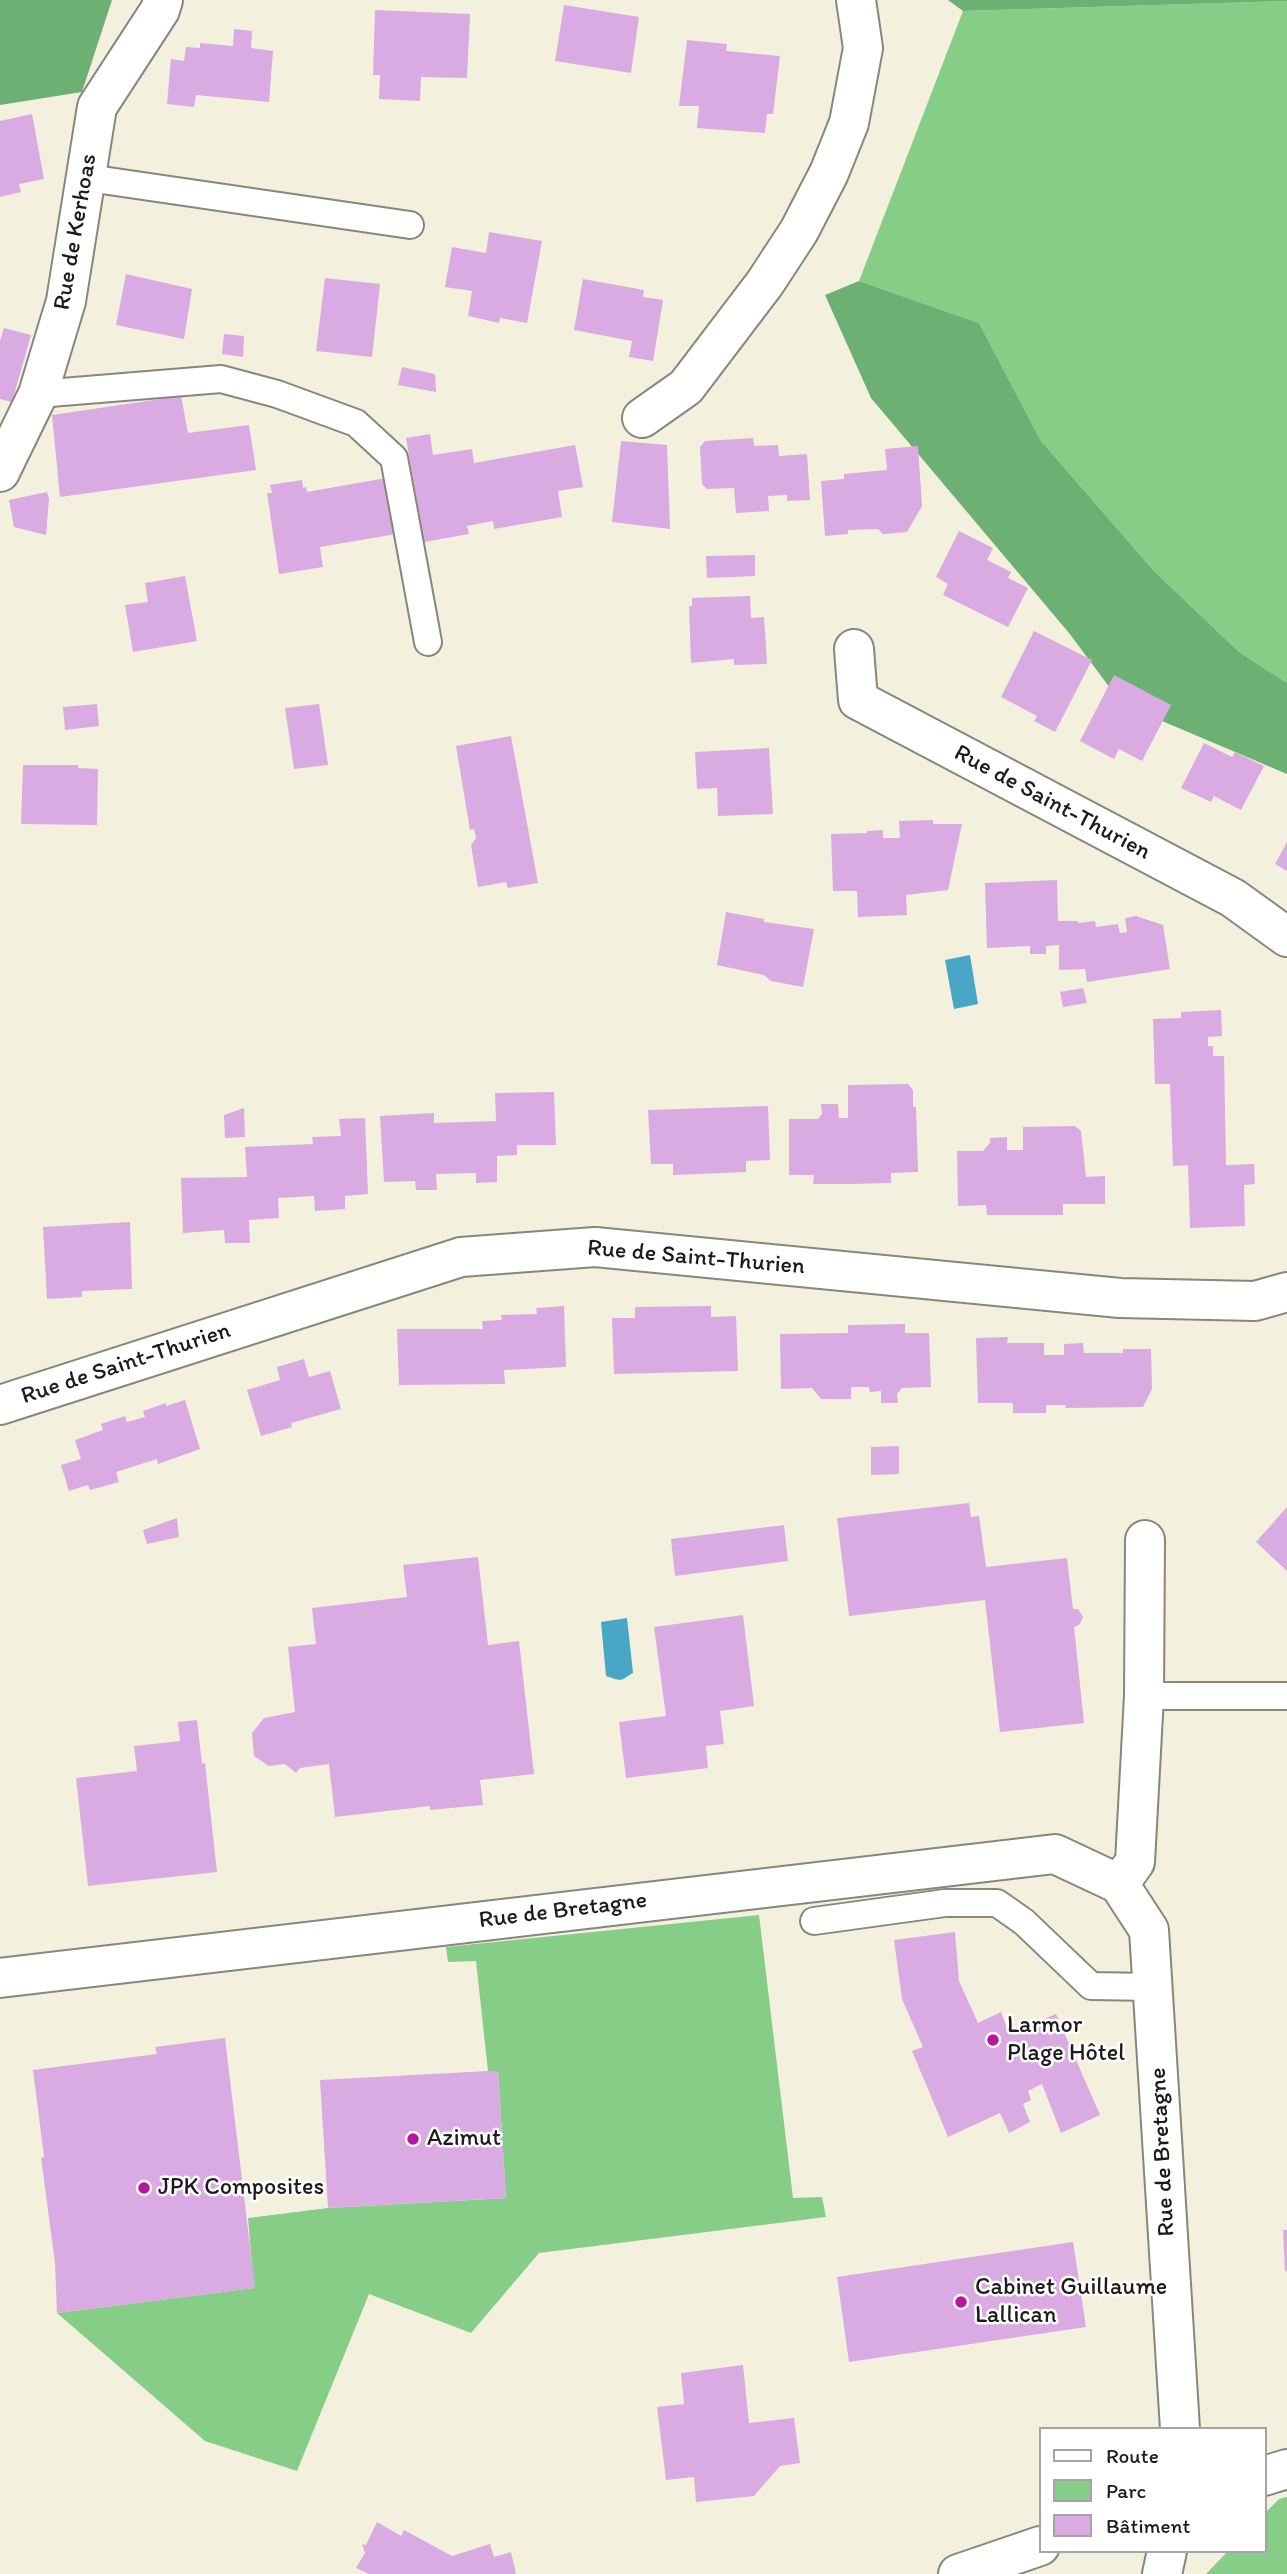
<!DOCTYPE html>
<meta charset="utf-8">
<style>
body{margin:0}
#map{position:relative;width:1287px;height:2574px;overflow:hidden;background:#f4f0de;font-family:Itim,sans-serif}
canvas{display:block}
.legend{position:absolute;left:1039px;top:2427px;width:228px;height:126px;box-sizing:border-box;background:#fff;border:2px solid #a4a4a4;margin:0;padding:9px 12px;list-style:none;font-size:21px;color:#1c1c1c}
.legend li{display:flex;align-items:center;gap:14px;height:35px}
.legend b{width:35px;border:2px solid #a4a4a4}
</style>
<div id="map">
<canvas width="1287" height="2574"></canvas>
<ul class="legend">
<li><b style="height:9px;background:#fff"></b>Route</li>
<li><b style="height:19px;background:#86cd88"></b>Parc</li>
<li><b style="height:19px;background:#daaae2"></b>Bâtiment</li>
</ul>
</div>
<script>
const ctx = document.querySelector('canvas').getContext('2d');
ctx.lineJoin = 'round';
function paint(path, color) { ctx.fillStyle = color; ctx.fill(path, 'evenodd'); }
function trace(path, color, width, dash) { ctx.strokeStyle = color; ctx.lineWidth = width; ctx.lineCap = dash ? 'butt' : 'round'; ctx.setLineDash(dash || []); ctx.stroke(path); }
function label(font, color, halo, rows, align = 'center') {
  ctx.font = font + ' Itim,sans-serif'; ctx.lineWidth = 5; ctx.setLineDash([]); ctx.textBaseline = 'middle'; ctx.strokeStyle = halo; ctx.fillStyle = color; for (const [text, x, y, turn = 0] of rows) {
    ctx.save(); ctx.translate(x, y); ctx.rotate((+turn || 0) * Math.PI / 180); ctx.textAlign = isNaN(turn) ? turn : align; if (halo) ctx.strokeText(text, 0, 0); ctx.fillText(text, 0, 0); ctx.restore();
  }
}
paint(new Path2D(`
 M1287,1V683L1239,652L1154,571L1041,441L979,323L859,281L963,11Z
 M759,1915L793,2198L822,2197L826,2217L539,2253L471,2333L369,2294L297,2471L205,2441L57,2313L254,2288L248,2218L328,2208L506,2198L498,2071H488L476,1961L448,1962L446,1947Z
 M1287,2497V2574H1206L1228,2551H1264V2514L1279,2499Z`), '#86cd88');
paint(new Path2D(`
 M0,0H112L82,92L0,105Z
 M948,0H1287V1L963,11Z
 M859,281L979,323L1041,441L1154,571L1239,652L1287,683V774L1122,704L1069,633L871,398L825,295Z`), '#6cb074');
paint(new Path2D(`
 M970,955L978,1004L954,1009L945,960Z
 M627,1618L633,1673C619,1681 624,1682 606,1676L601,1622Z`), '#48a6c7');
paint(new Path2D(`
 M564,5L639,17L631,73L555,61Z
 M375,10L470,14L467,78L421,77L420,101L379,99L380,75H373Z
 M234,29L252,31L251,48L273,51L269,102L196,95L194,107L167,104L171,59L184,61L186,47L200,48V43L233,46Z
 M687,40L727,44L726,51L780,56L773,114H767L765,133L697,128L699,106H679Z
 M32,114L44,179L19,184L21,192L0,197V121Z
 M489,232L542,241L527,323L500,318L499,323L468,316L472,291L445,287L452,247L486,253Z
 M126,274L192,289L184,339L116,325Z
 M325,278L380,284L372,357L316,351Z
 M583,279L644,290L643,297L663,300L653,361L629,357L632,341L574,330Z
 M4,328L31,335L12,402L0,399V341Z
 M224,334L244,336L243,357L222,354Z
 M402,367L435,374L436,392L398,385Z
 M181,396L188,433L249,425L256,470L60,497L52,415Z
 M430,434L433,455L472,449L474,463L575,445L583,487L558,491L562,517L494,529L493,521L467,526L469,534L424,542L406,438Z
 M753,438L754,446L778,445L779,456L807,454L810,500L787,501V495L768,496L769,511L736,513L734,488L707,489L702,484L700,447L705,441Z
 M621,441L667,445L670,529L612,522Z
 M918,446L922,506L907,532L883,534L878,529L848,530V534L825,536L821,481L844,479V474L887,470L885,449Z
 M386,478L396,534L320,547L323,567L279,574L267,493H272L270,485L302,480L303,488L306,487L307,492Z
 M47,492L49,499L46,535L14,527L9,500Z
 M959,531L993,548L987,560L1011,572L1008,578L1028,588L1008,627L943,595L948,584L936,577Z
 M755,555V576L707,578L706,556Z
 M185,576L197,641L133,652L125,605L148,602L145,583Z
 M750,596L751,618L764,617L767,664L734,665V659L691,663L689,606H692V598Z
 M1034,631L1092,660L1055,732L1034,721L1037,716L1001,697Z
 M1114,675L1171,705L1142,761L1119,749L1114,759L1080,741Z
 M97,704L99,726L65,730L63,707Z
 M319,704L328,765L294,769L285,708Z
 M511,736L538,883L508,888L506,882L478,887L471,845L476,838L474,829L470,830L456,746Z
 M1204,743L1232,757L1235,752L1264,766L1241,810L1214,796L1211,802L1181,788Z
 M769,748L773,814L718,816L717,788L697,789L695,752Z
 M23,765H78V768L98,769L97,825L21,824Z
 M933,820V824H962L948,890L906,895L907,915L858,917L857,891H833L831,834L867,833V831L883,830V838H900L899,821Z
 M1287,842V871L1275,864Z
 M1057,880L1058,921H1078V923L1095,921L1096,927L1118,924L1120,933L1127,932L1125,918L1136,916L1163,925L1170,969L1087,982L1085,969L1059,970V945L1046,946V954H1030V946L987,948L985,883Z
 M726,912L764,919V922L814,929L803,987L771,981L764,975L717,965Z
 M1083,988L1087,1003L1063,1007L1060,992Z
 M1221,1010L1222,1036L1208,1037V1046H1213V1056H1224L1226,1165L1254,1164L1255,1184L1244,1185L1245,1226L1190,1228L1188,1165L1173,1166L1170,1084H1155L1153,1019L1181,1018V1012Z
 M908,1084L913,1090V1107H916L918,1172L891,1173V1183L850,1184H813L814,1175H789V1119H818L822,1114L821,1104H838L839,1118H848V1085Z
 M554,1092L556,1145H517V1155L497,1156V1182L476,1183V1173L436,1174L437,1190H416L415,1181L384,1182L380,1116L434,1113V1123L496,1121L495,1093Z
 M768,1106L770,1160L746,1161V1172L673,1175V1164H651L648,1110Z
 M244,1108L245,1137L225,1138L224,1115Z
 M365,1118L368,1194L345,1196V1209L315,1211L314,1196L278,1198L279,1218L249,1220L250,1243H225L224,1230L183,1233L181,1178L247,1177L245,1147L313,1144L312,1137L341,1136L339,1119Z
 M1075,1126L1081,1131L1086,1177L1105,1176V1204H1063V1215H987L986,1205L958,1206L957,1151H983L990,1143V1138L1007,1137V1150H1023V1127Z
 M130,1222L132,1289L82,1291V1297L47,1299L43,1227Z
 M564,1306L566,1367L504,1370L505,1384L399,1385L397,1329H483L482,1321L502,1320L501,1315L537,1314L536,1308Z
 M711,1306V1317L736,1316L738,1371L614,1374L612,1318H635V1307Z
 M905,1324V1333H929L931,1387L902,1388L897,1394L898,1403H881V1391L870,1392L869,1387H851V1399H821L812,1388L781,1389L780,1334L848,1333V1325Z
 M1008,1337L1007,1343H1044V1355H1064V1344L1083,1343L1084,1353H1123V1349H1151L1152,1389L1143,1407L1065,1408L1066,1405H1046V1413H1013V1403H978L976,1338Z
 M304,1359L309,1377L330,1371L341,1409L291,1423L292,1427L261,1436L247,1390L280,1380L277,1367Z
 M185,1400L200,1449L158,1464L157,1459L116,1472L119,1482L90,1490L88,1485L69,1491L61,1465L81,1459L75,1440L103,1430L101,1424L125,1416L127,1422L145,1417L143,1411L166,1403V1406Z
 M899,1446V1474L871,1475V1447Z
 M969,1503L971,1517L979,1516L986,1567L1067,1558L1073,1609H1078L1083,1617L1080,1624L1074,1627L1084,1723L1000,1732L985,1600L849,1616L837,1518Z
 M1287,1507V1571L1256,1542Z
 M177,1518L179,1537L147,1544L143,1530Z
 M784,1525L788,1561L675,1576L671,1539Z
 M478,1557L488,1645L519,1641L534,1774L480,1780L483,1805L430,1810V1806L335,1817L329,1764L300,1768L296,1773L285,1764L269,1766L254,1756L252,1733L264,1718L295,1712L288,1647L316,1644L312,1608L407,1597L403,1565Z
 M743,1615L754,1706L720,1711L724,1744L706,1746L708,1768L626,1778L619,1722L666,1716L654,1627Z
 M197,1720L202,1764L205,1763L217,1872L88,1886L76,1778L137,1771L134,1746L180,1741L178,1722Z
 M955,1932L959,1981L978,2023L1001,2012L1009,2033L1056,2014L1100,2115L1061,2133L1042,2084L1028,2091L1031,2100L1023,2104L1030,2122L1009,2133L1000,2113L948,2137L912,2051L923,2047L902,1999L894,1940Z
 M225,2038L255,2288L57,2313L55,2263L41,2158L44,2157L33,2070L157,2054L155,2047Z
 M488,2071H498L506,2198L328,2208L320,2080Z
 M1283,2230H1287V2271H1285Z
 M1073,2242L1086,2327L849,2362L837,2277Z
 M743,2365L749,2423L794,2418L800,2463L780,2466L754,2496L696,2502L694,2477L666,2480L657,2407L684,2404L681,2373Z
 M377,2522L401,2536L404,2530L452,2556L490,2544L494,2557L511,2552L516,2574H369L356,2568L365,2553L362,2544L366,2545Z`), '#daaae2');
const lane = new Path2D(`
 M88,178L410,225
 M38,394L221,379L277,394L356,423L394,458L428,642
 M1144,1696H1287
 M814,1921L945,1903H997L1024,1922L1091,1986L1153,1987`);
const street = new Path2D(`
 M642,418L686,387L765,283L799,231L829,173L849,123L863,48L856,0
 M0,472L38,394L66,301L97,107L160,10L163,0
 M854,649L858,700L1233,898L1287,937
 M0,1405L461,1257L595,1247L1120,1298L1255,1301L1287,1292
 M1119,1884L1135,1862L1144,1696L1145,1540
 M0,1978L1055,1854L1119,1884L1149,1930L1180,2429
 M1264,2476L1287,2469
 M958,2574L1040,2546
 M1162,2574L1167,2551`);
trace(lane, '#88867d', 30);
trace(street, '#88867d', 42);
trace(lane, '#fff', 26);
trace(street, '#fff', 38);
for (const [x, y, r, color] of [
 [993,2040,7,"#b5179e"],
 [413,2139,7,"#b5179e"],
 [144,2188,7,"#b5179e"],
 [961,2302,7,"#b5179e"]
]) { const dot = new Path2D(); dot.arc(x, y, r, 0, 2 * Math.PI); ctx.fillStyle = color; ctx.fill(dot); trace(dot, '#fff', 2.5); }
label('24px', '#1c1c1c', '#fff', [
 ["Rue de Kerhoas",76,232,-80],
 ["Rue de Saint-Thurien",1052,803,28],
 ["Rue de Saint-Thurien",696,1258,5],
 ["Rue de Saint-Thurien",126,1364,-18],
 ["Rue de Bretagne",563,1911,-7],
 ["Rue de Bretagne",1163,2152,-93]
]);
label('24px', '#1c1c1c', '#fff', [
 ["Larmor",1007,2026],
 ["Plage Hôtel",1007,2054],
 ["Azimut",427,2139],
 ["JPK Composites",158,2188],
 ["Cabinet Guillaume",975,2288],
 ["Lallican",975,2316]
], 'left');
</script>
